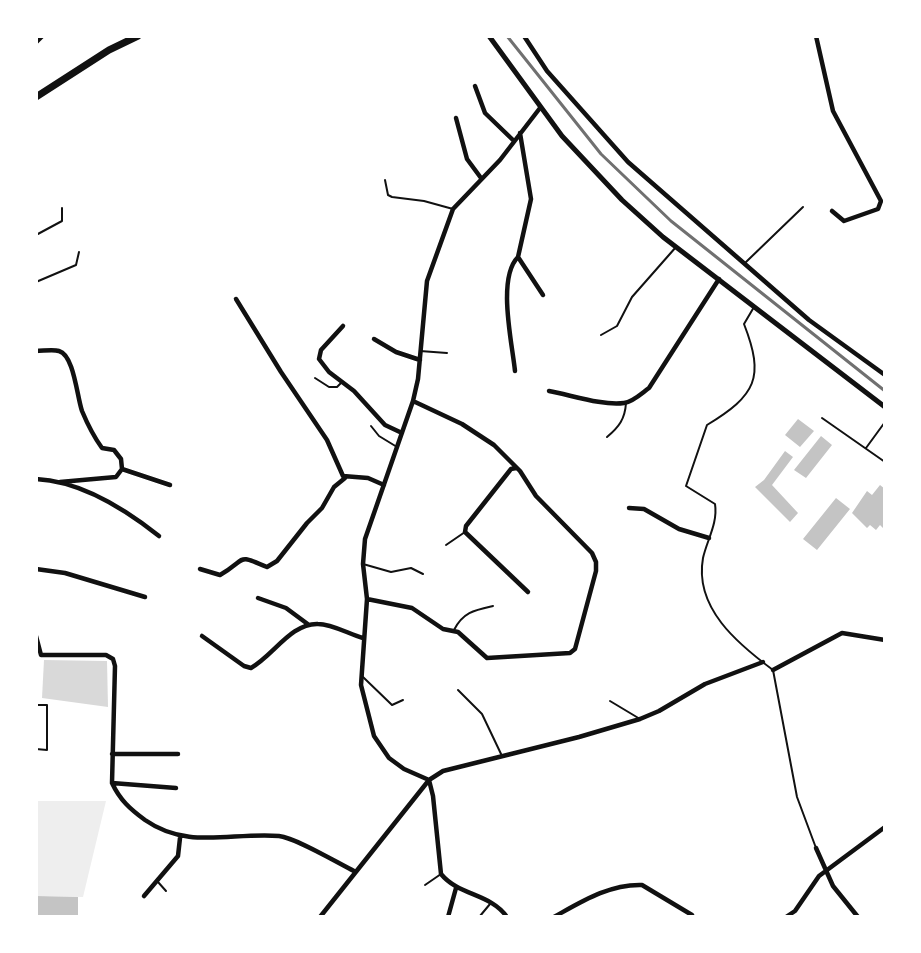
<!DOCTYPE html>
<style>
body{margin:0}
#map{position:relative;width:921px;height:953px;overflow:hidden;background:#fff;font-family:Rubik,sans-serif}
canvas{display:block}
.frame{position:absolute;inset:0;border:38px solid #fff;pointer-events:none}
</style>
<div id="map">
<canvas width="921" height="953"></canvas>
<div class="frame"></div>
</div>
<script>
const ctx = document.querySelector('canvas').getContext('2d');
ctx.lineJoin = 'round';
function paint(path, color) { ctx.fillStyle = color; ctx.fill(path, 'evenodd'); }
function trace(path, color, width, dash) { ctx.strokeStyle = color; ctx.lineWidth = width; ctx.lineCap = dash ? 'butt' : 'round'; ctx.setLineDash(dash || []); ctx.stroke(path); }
paint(new Path2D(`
 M36,801H106L83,897L36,896Z`), '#eee');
paint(new Path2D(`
 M44,660L107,661L108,707L42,698Z`), '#d9d9d9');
paint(new Path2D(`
 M798,419L814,431L800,447L785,435Z
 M821,436L832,445L806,478L794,470Z
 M785,451L793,457L772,485L798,513L790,522L755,487L764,480Z
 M880,485L885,489V526L883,528L880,525L876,530L870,525L867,528L852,513L867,491L872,495Z
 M836,498L850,509L817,550L803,539Z
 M36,896L78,897V916L36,917Z`), '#c4c4c4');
trace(new Path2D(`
 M385,180L388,195L392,197L424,201L453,209
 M36,235L62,221V208
 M746,262L803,207
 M36,282L76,265L79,252
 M754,307L744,324C765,378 756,395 707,425L686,486L715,504C718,523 707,540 703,558C694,608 738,644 773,670L797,797L816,848
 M601,335L617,326L632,297L676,247
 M420,351L447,353
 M315,378L329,387H337L341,383
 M822,418L885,462
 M371,426L379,436L397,447
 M607,437C619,427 625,419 626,403
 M866,448L885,422
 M446,545L465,532
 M363,564L391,572L411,568L423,574
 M454,630C463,612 475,610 493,606
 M363,677L392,705L403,700
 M458,690L482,714L502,756
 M610,701L640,719
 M36,705H47V750L36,749
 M158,882L166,891
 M425,885L441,874
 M480,916L490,904`), '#111', 2);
trace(new Path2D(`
 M524,36L547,71L628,162L809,320L885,375
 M816,36L833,111L881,201L878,209L844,221L832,211
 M475,86L485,113L514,141
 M456,118L467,159L481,178
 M520,133L531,199L518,257L543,295
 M236,299L281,372L327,440L343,476L368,478L384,485
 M343,326L321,350L319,359L329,372L354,391L385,425L402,433
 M374,339L396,352L420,360
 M36,351C43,351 53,349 59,351C74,355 77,397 82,411C87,423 94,437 102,448L114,450L121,459L122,469L116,477L60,482
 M515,371C512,342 497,278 518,257
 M549,391C571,395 603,406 624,403C633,402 642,393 649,388L719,279
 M516,468L511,469L466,526L465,532L528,592
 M122,469L170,485
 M36,479C80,481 125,509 159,536
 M629,508L644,509L679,529L709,538
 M36,569L65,573L145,597
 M200,569L220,575C248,559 235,553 267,567L277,561L307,523L322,508L334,487L345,478
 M258,598L286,608L309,625
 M367,599L412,608L443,629L458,632L487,658L570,653L575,649L596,571V562L592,553L536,496L520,471L494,445L462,424L413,401
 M36,636L41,655H106L113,659L115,666L112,783C120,800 130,809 145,820C188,850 231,832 279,836C296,838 336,862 354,871
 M202,636L244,666L251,668C273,656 291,623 318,624C332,624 349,634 363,638
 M773,670L842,633L885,640
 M112,754H178
 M112,783L176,788
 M816,848L833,886L858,917
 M144,896L178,856L180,838
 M320,917L429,780L443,771L579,737L640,719L659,711L705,684L763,662
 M448,917L456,888
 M507,917C490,893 459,896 441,874L433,796L429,780L404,769L389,758L374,736L361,685L367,599L363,564L365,539L413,401L418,379L427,281L453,209L500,160L540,108
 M554,917C581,902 609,884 642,885L692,915
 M786,917L795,911L819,876L885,827`), '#111', 4.5);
trace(new Path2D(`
 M489,36L562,136L622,200L663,237L885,407
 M36,42L42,36`), '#111', 5);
trace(new Path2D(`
 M36,97L109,50L138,36`), '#111', 7);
trace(new Path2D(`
 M507,36L601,154L671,221L885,391`), '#707070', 3);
</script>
